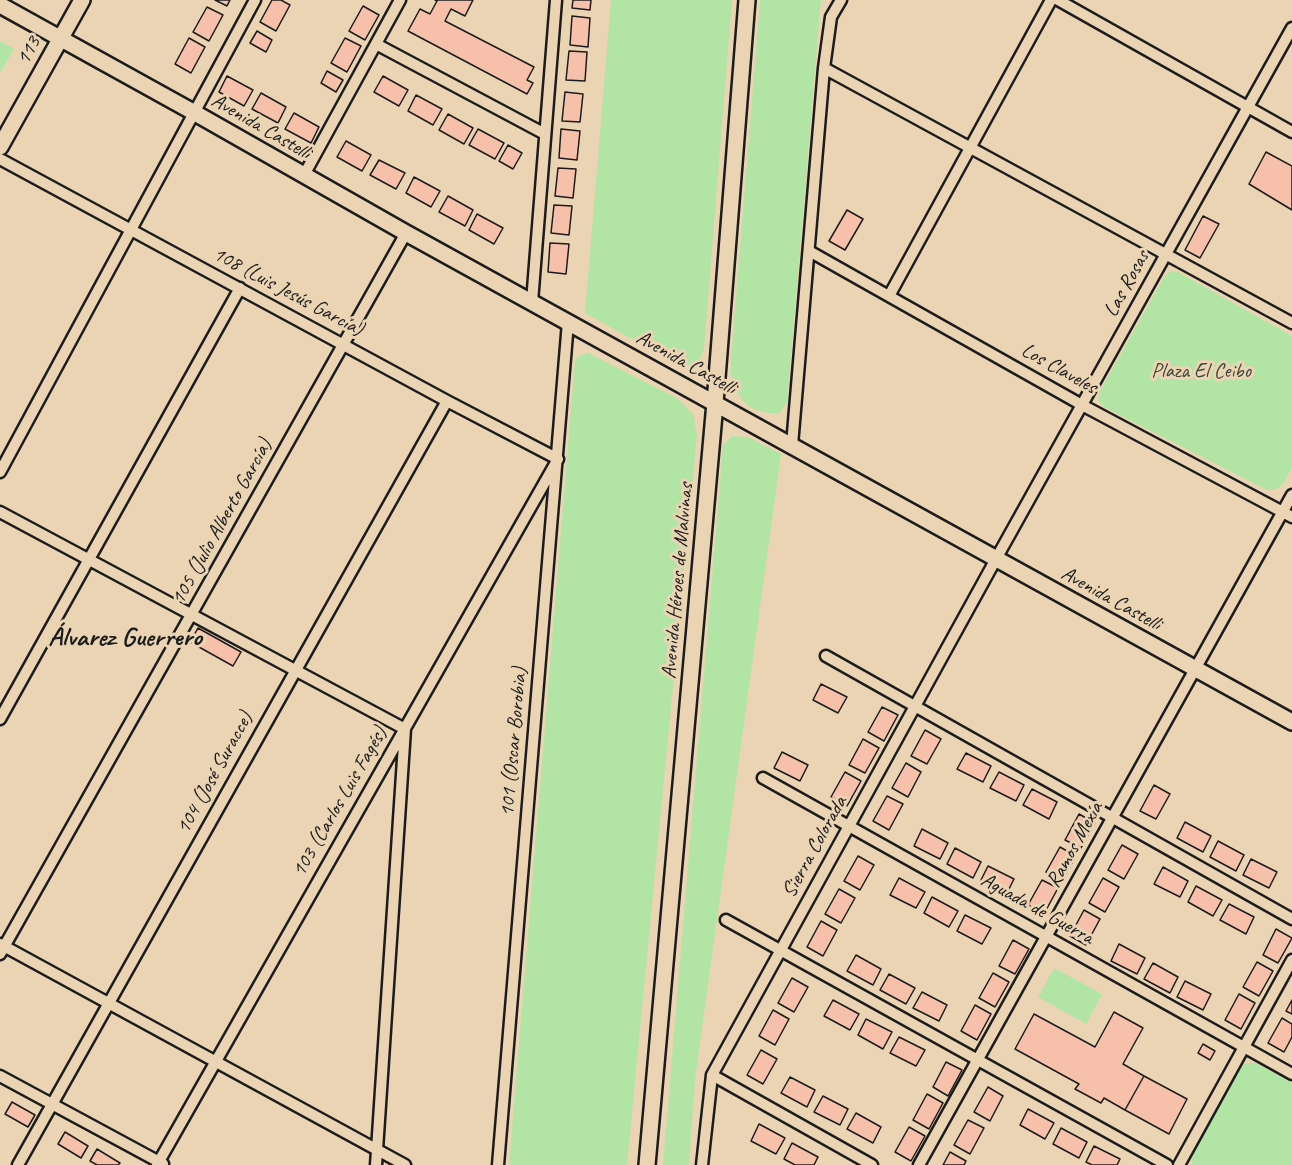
<!DOCTYPE html>
<meta charset="utf-8">
<style>
body{margin:0}
canvas{display:block;background:#ebd4b4}
</style>
<canvas width="1292" height="1165"></canvas>
<script>
const ctx = document.querySelector('canvas').getContext('2d');
ctx.lineJoin = 'round';
function paint(path, color) { ctx.fillStyle = color; ctx.fill(path, 'evenodd'); }
function trace(path, color, width, dash) { ctx.strokeStyle = color; ctx.lineWidth = width; ctx.lineCap = dash ? 'butt' : 'round'; ctx.setLineDash(dash || []); ctx.stroke(path); }
function label(font, color, halo, rows, align = 'center') {
  ctx.font = font + ' Caveat,sans-serif'; ctx.lineWidth = 6; ctx.setLineDash([]); ctx.textBaseline = 'middle'; ctx.strokeStyle = halo; ctx.fillStyle = color; for (const [text, x, y, turn = 0] of rows) {
    ctx.save(); ctx.translate(x, y); ctx.rotate((+turn || 0) * Math.PI / 180); ctx.textAlign = isNaN(turn) ? turn : align; if (halo) ctx.strokeText(text, 0, 0); ctx.fillText(text, 0, 0); ctx.restore();
  }
}
paint(new Path2D(`
 M611,0H732L704,350L697,364L680,366L585,313Z
 M760,0H821L787,403L779,413C749,414 736,400 730,371Z
 M0,41L14,49L0,73Z
 M1170,271L1178,272L1292,336V467L1283,484L1276,490H1267L1104,407L1098,400L1100,391L1164,277Z
 M588,353L677,398L693,414L697,435L627,1165H509L575,360L580,355Z
 M732,436L748,437L781,454L695,1079L689,1165H663L723,445Z
 M1054,968L1102,994L1086,1024L1038,997Z
 M1246,1063H1256L1292,1083V1165H1192V1153L1239,1069Z`), '#b2e4a5');
const building = new Path2D(`
 M215,0H230L227,6Z
 M272,0H281L290,5L276,31L260,22Z
 M435,0H473L465,16L451,9L445,21L534,67L527,80L533,83L527,94L408,31L420,9L430,14L437,1Z
 M573,0H591L590,10L572,8Z
 M363,6L379,15L365,40L349,31Z
 M207,7L223,15L209,41L193,32Z
 M572,16L590,18L588,47L570,45Z
 M257,31L272,40L266,52L250,43Z
 M189,38L205,47L191,73L175,64Z
 M345,38L361,46L347,72L331,63Z
 M569,51L587,52L585,81L566,80Z
 M327,71L343,80L336,92L321,83Z
 M227,76L253,90L244,106L219,92Z
 M383,76L408,90L399,106L374,92Z
 M565,92L583,94L580,122L562,121Z
 M261,93L286,107L278,123L252,109Z
 M416,95L442,109L433,125L408,111Z
 M294,113L319,127L311,143L285,129Z
 M448,114L473,128L464,144L439,130Z
 M478,129L504,143L495,159L469,145Z
 M561,129L580,131L577,160L559,158Z
 M346,141L371,155L362,171L337,157Z
 M508,145L522,153L513,169L499,161Z
 M1266,152L1292,166V210L1249,184Z
 M379,160L405,173L396,189L370,175Z
 M558,168L576,169L573,198L555,196Z
 M414,177L440,191L431,207L406,193Z
 M448,196L473,210L465,226L439,212Z
 M554,205L572,206L569,235L551,233Z
 M847,210L863,219L845,250L829,241Z
 M477,214L503,228L494,244L469,230Z
 M1203,216L1219,224L1200,258L1185,250Z
 M550,243L569,244L566,274L548,272Z
 M198,628L241,652L233,666L190,642Z
 M821,684L847,697L838,713L813,700Z
 M882,707L898,715L884,741L868,732Z
 M925,730L941,739L927,764L911,756Z
 M863,739L879,748L865,773L849,765Z
 M782,752L808,765L800,781L774,768Z
 M966,753L991,766L983,782L957,769Z
 M906,763L921,772L908,797L892,788Z
 M845,772L861,781L847,806L831,797Z
 M999,772L1024,785L1016,801L990,788Z
 M1154,785L1170,794L1156,819L1140,811Z
 M1032,789L1057,802L1049,819L1023,805Z
 M887,796L903,804L889,830L873,821Z
 M1079,814L1095,823L1081,848L1065,840Z
 M1185,822L1211,836L1203,852L1177,838Z
 M922,829L948,843L940,859L914,846Z
 M1218,841L1244,855L1236,871L1210,857Z
 M1122,845L1138,854L1124,879L1108,870Z
 M1060,847L1076,856L1062,881L1046,872Z
 M955,848L981,862L973,878L947,864Z
 M858,856L874,865L860,890L844,881Z
 M1251,859L1277,872L1269,888L1243,875Z
 M988,866L1014,879L1006,895L980,882Z
 M1163,867L1188,881L1180,897L1154,884Z
 M899,878L925,892L916,908L890,895Z
 M1103,878L1119,887L1105,912L1089,903Z
 M1042,880L1058,888L1044,914L1028,905Z
 M1196,886L1222,900L1213,916L1188,902Z
 M839,889L855,898L841,923L825,914Z
 M932,897L958,911L949,927L924,913Z
 M1229,904L1254,917L1246,934L1220,920Z
 M1084,910L1100,919L1086,945L1070,936Z
 M965,915L991,928L982,944L957,931Z
 M821,921L837,930L823,956L807,947Z
 M1276,929L1292,938L1278,963L1263,955Z
 M1013,940L1029,949L1015,974L999,966Z
 M1119,944L1145,958L1137,974L1111,961Z
 M856,955L881,969L873,985L847,971Z
 M1257,962L1273,971L1259,996L1243,987Z
 M1153,963L1178,977L1170,993L1144,979Z
 M993,973L1009,982L995,1007L979,998Z
 M889,974L915,988L906,1004L880,990Z
 M792,978L808,987L794,1012L778,1003Z
 M1185,981L1211,994L1203,1010L1177,997Z
 M922,992L947,1005L939,1021L913,1008Z
 M1239,994L1255,1003L1241,1029L1225,1020Z
 M833,1000L859,1014L850,1030L824,1016Z
 M1292,1000V1014L1286,1011Z
 M975,1005L991,1014L977,1040L961,1031Z
 M773,1010L789,1019L775,1045L759,1036Z
 M1114,1012L1143,1028L1123,1064L1144,1076L1125,1110L1104,1098L1101,1103L1075,1089L1079,1084L1015,1049L1034,1014L1095,1047Z
 M1282,1018L1292,1024V1037L1284,1052L1268,1043Z
 M866,1019L892,1032L883,1049L858,1035Z
 M899,1037L925,1050L916,1066L890,1053Z
 M1203,1044L1215,1051L1210,1060L1198,1053Z
 M761,1050L777,1059L763,1084L747,1075Z
 M946,1062L962,1070L948,1096L933,1087Z
 M1144,1076L1187,1099L1169,1134L1125,1110Z
 M790,1077L815,1090L807,1107L781,1093Z
 M988,1087L1003,1096L990,1121L974,1112Z
 M927,1094L943,1103L929,1129L913,1120Z
 M823,1096L848,1109L840,1125L814,1112Z
 M12,1102L35,1115L28,1127L5,1114Z
 M1028,1109L1054,1123L1045,1139L1020,1125Z
 M856,1113L881,1127L873,1143L847,1129Z
 M968,1120L984,1128L970,1154L954,1145Z
 M759,1124L785,1138L776,1154L751,1141Z
 M909,1127L925,1136L911,1161L895,1152Z
 M1061,1128L1087,1142L1079,1158L1053,1144Z
 M65,1132L88,1146L81,1158L58,1144Z
 M792,1143L818,1157L814,1165H795L784,1159Z
 M1094,1146L1120,1159L1117,1165H1092L1086,1162Z
 M97,1149L120,1163L118,1165H97L90,1161Z
 M950,1152L966,1161L964,1165H943Z`);
paint(building, '#f7c0aa');
trace(building, '#1c1c1c', 1.5);
const street = new Path2D(`
 M1058,0L1292,132
 M376,44L545,134
 M824,68L1292,323
 M0,159L447,401L558,459L157,1165
 M304,175L400,0
 M809,251L1082,405L1292,517
 M889,296L1051,0
 M532,302L556,0
 M792,445L824,68L831,17L841,0
 M0,472L255,0
 M0,512L405,729L376,1165
 M826,656L1292,919
 M0,719L240,288
 M763,778L1292,1074
 M726,920L1167,1165
 M0,944L405,1165
 M0,954L406,233
 M712,1075L872,1165
 M0,1076L163,1164
 M18,1165L447,401
 M498,1165L568,322
 M702,1165L712,1075L996,559L1292,28
 M919,1165L1292,495
 M1179,1165L1292,960`);
const secondary = new Path2D(`
 M0,5L195,113L406,233L1292,722
 M0,147L82,0
 M647,1165L715,403L747,0`);
trace(street, '#1c1c1c', 15);
trace(secondary, '#1c1c1c', 20);
trace(street, '#ebd4b4', 10);
trace(secondary, '#ebd4b4', 15);
label('21px', '#1c1c1c', '#ebd4b4', [
 ["113",29,51,-61],
 ["Avenida Castelli",261,127,30],
 ["Las Rosas",1127,284,-61],
 ["108 (Luis Jesús García)",288,292,28],
 ["Avenida Castelli",686,363,29],
 ["Los Claveles",1059,369,29],
 ["105 (Julio Alberto García)",222,522,-61],
 ["Avenida Héroes de Malvinas",678,581,-85],
 ["Avenida Castelli",1111,599,29],
 ["101 (Oscar Borobia)",514,742,-85],
 ["104 (José Suracce)",215,773,-61],
 ["103 (Carlos Luis Fagés)",340,802,-60],
 ["Ramos Mexía",1075,845,-61],
 ["Sierra Colorada",815,847,-61],
 ["Aguada de Guerra",1037,909,29]
]);
label('21px', '#3a4437', '#ebd4b4', [
 ["Plaza El Ceibo",1201,371]
]);
label('bold 27px', '#1c1c1c', '#ebd4b4', [
 ["Álvarez Guerrero",125,638]
]);
</script>
